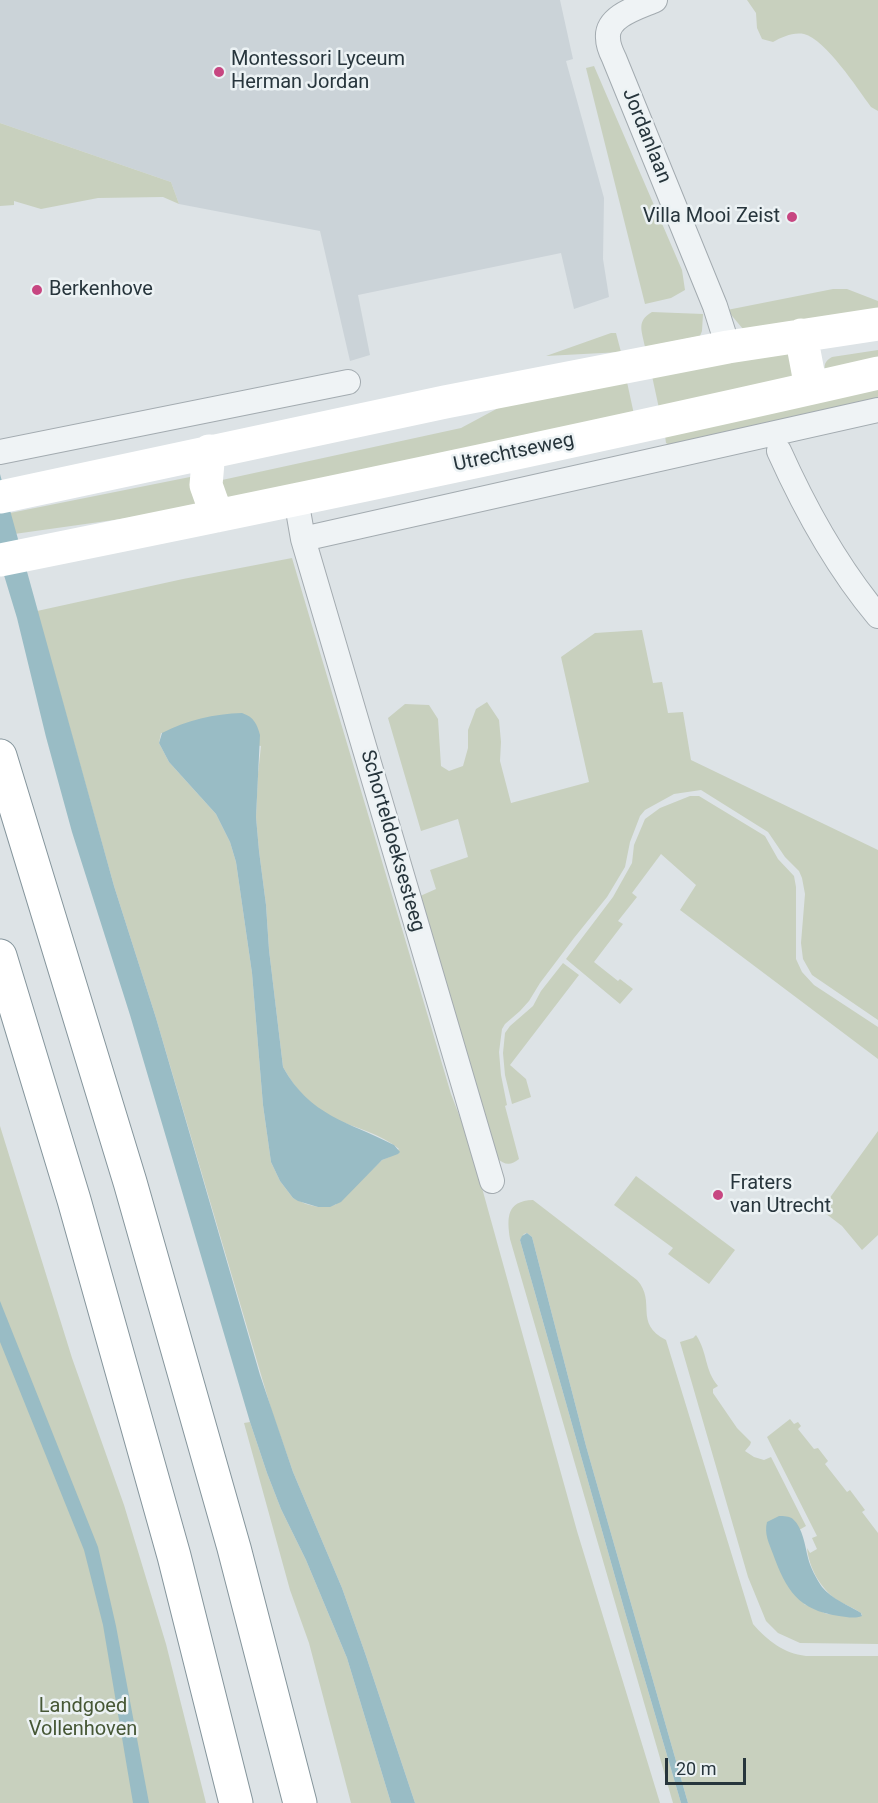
<!DOCTYPE html>
<style>
body{margin:0}
#map{position:relative;width:878px;height:1803px;overflow:hidden;background:#dde3e6;font-family:Roboto,sans-serif}
canvas{display:block}
.scale{position:absolute;left:665px;top:1758px;width:81px;height:27px;box-sizing:border-box;border:3px solid #27353c;border-top:0;padding-left:8px;font-size:18px;line-height:21px;white-space:nowrap;color:#27353c;-webkit-text-stroke:4px #ecf2f4;paint-order:stroke}
</style>
<div id="map">
<canvas width="878" height="1803"></canvas>
<div class="scale">20 m</div>
</div>
<script>
const ctx = document.querySelector('canvas').getContext('2d');
ctx.lineJoin = 'round';
function paint(path, color) { ctx.fillStyle = color; ctx.fill(path, 'evenodd'); }
function trace(path, color, width, dash) { ctx.strokeStyle = color; ctx.lineWidth = width; ctx.lineCap = dash ? 'butt' : 'round'; ctx.setLineDash(dash || []); ctx.stroke(path); }
function label(font, color, halo, rows, align = 'center') {
  ctx.font = font + ' Roboto,sans-serif'; ctx.lineWidth = 5; ctx.setLineDash([]); ctx.textBaseline = 'middle'; ctx.strokeStyle = halo; ctx.fillStyle = color; for (const [text, x, y, turn = 0] of rows) {
    ctx.save(); ctx.translate(x, y); ctx.rotate((+turn || 0) * Math.PI / 180); ctx.textAlign = isNaN(turn) ? turn : align; if (halo) ctx.strokeText(text, 0, 0); ctx.fillText(text, 0, 0); ctx.restore();
  }
}
paint(new Path2D(`
 M0,0H560L573,59L566,61L604,198L603,259L609,297L574,309L561,253L358,295L370,355L350,361L320,231L179,204L171,182L0,123Z`), '#cbd3d8');
paint(new Path2D(`
 M747,0H878V111L871,107C857,88 826,40 804,34C793,32 782,37 773,42L762,39L757,28L756,13Z
 M594,66L682,270L685,290L671,298L645,304L586,68Z
 M0,123L171,182L179,204L163,197L98,198L41,209L14,201V205L0,206Z
 M833,289H847L878,301V311L743,329L727,310Z
 M652,312L703,314L702,331L700,336L645,347C642,331 636,321 652,312Z
 M611,333H616L621,352L546,356Z
 M794,350V379L660,413L652,376Z
 M878,350V364L826,373C823,365 825,361 832,357Z
 M878,377V398L677,446H671L666,443L664,428Z
 M627,382L635,419L229,502L218,484L222,480L461,428L502,406Z
 M200,475L199,508L0,536V515Z
 M292,558L451,1094L469,1141L577,1531L660,1803H415L365,1653L342,1588L293,1472L272,1412L156,1018L114,886L37,611L183,579ZM161,733L261,746L258,774L256,817L259,851L266,905L269,950L283,1067C295,1089 311,1108 335,1119C356,1128 381,1134 399,1149L389,1157L382,1160L335,1205L318,1207L306,1204L293,1198L280,1181L271,1162L263,1105L252,973L236,862L230,842L216,814L169,762L159,743Z
 M642,630L653,683L662,682L668,713L683,712L691,760L878,850V1020L812,975L803,959L801,943L805,894L802,878L799,871L785,857L768,832L701,790L674,794L645,810L640,816L630,842L625,867L607,897L574,938L540,983L529,1001L520,1011L505,1024L502,1029L499,1052L501,1075L507,1105L505,1106L519,1159C511,1166 504,1165 497,1158L418,897L436,889L430,870L468,857L458,819L421,831L388,718L405,704L429,705L438,719L441,766L449,771L463,766L468,748V730L476,709L487,702L499,720L501,742L500,761L511,803L589,782L561,657L595,633Z
 M690,796H699L765,836L778,859L794,876L796,887V959L802,972L814,985L878,1027V1059L680,910L696,885L661,854L632,893L637,897L618,921L623,924L594,962L618,981L620,979L633,989L620,1004L566,959L613,897L632,863L634,845L645,819L660,808Z
 M563,963L579,975L510,1065L526,1079L531,1097L512,1104L505,1075L503,1053L505,1033L510,1026L533,1006L541,991Z
 M0,1126L72,1358L124,1505L166,1644L206,1803H0Z
 M878,1131V1235L862,1250L842,1226L821,1210Z
 M636,1176L735,1250L709,1284L668,1254L673,1248L614,1205Z
 M533,1200L637,1280C657,1302 633,1323 666,1340L753,1624C768,1641 783,1653 806,1656H878V1803H688L586,1446L532,1237L527,1233L524,1234L520,1240L625,1612L681,1803H673L510,1239C507,1218 506,1201 533,1200Z
 M696,1335C708,1353 704,1369 718,1386L713,1389V1393L737,1428L751,1442L750,1445L745,1451L754,1457L764,1460L771,1457L806,1526L799,1530L793,1519L804,1604L827,1614L862,1616V1614C855,1608 845,1605 837,1600C821,1589 809,1568 807,1548L810,1553L817,1549L812,1538L817,1536L767,1437L790,1419L794,1424L798,1422L801,1426L798,1429L814,1449L818,1448L828,1461L825,1464L847,1492L850,1490L865,1510L862,1512L878,1533V1644L800,1643L778,1633L766,1621L748,1577L680,1342L693,1338Z
 M250,1422L267,1473L281,1509L306,1560L347,1658L391,1803H351L309,1643L290,1590L244,1423Z`), '#c8d0be');
paint(new Path2D(`
 M0,474L114,886L156,1018L260,1375L293,1472L342,1588L365,1653L415,1803H391L347,1658L306,1560L281,1509L267,1473L250,1422L130,1015L72,832L46,737L17,618L0,562Z
 M242,713C254,717 257,724 260,735L256,817L259,851L266,905L269,950L283,1067C310,1116 347,1121 394,1145L400,1152L398,1154L382,1160L341,1202L330,1207H318L298,1201L293,1198L280,1181L271,1162L263,1105L252,973L236,862L230,842L216,814L169,762L159,743L162,733C187,720 214,714 242,713Z
 M527,1233L532,1237L586,1446L688,1803H681L625,1612L520,1240L522,1236Z
 M0,1301L98,1547L116,1626L149,1803H133L103,1625L84,1550L0,1342Z
 M779,1516C784,1516 789,1516 793,1519C803,1528 805,1546 808,1558C810,1567 817,1580 822,1587C832,1599 848,1605 861,1613L862,1616C854,1619 847,1617 839,1616C798,1610 786,1590 773,1554C769,1543 764,1534 767,1522Z`), '#99bcc5');
const street = new Path2D(`
 M655,0C639,7 606,16 608,38C608,45 611,52 614,58L715,306L728,347
 M779,451C805,509 837,567 878,616
 M0,452L348,382
 M296,499L303,539L492,1181
 M303,539L878,410`);
const highway = new Path2D(`
 M0,756L130,1182L234,1548L300,1803
 M0,956L74,1200L174,1556L236,1803`);
trace(street, '#a3abb0', 26);
trace(highway, '#85959c', 35);
trace(street, '#eff3f5', 24);
trace(new Path2D(`
 M801,335L811,388
 M209,451L206,485L217,516
 M0,497L445,402L728,347L878,324
 M0,560C293,501 586,440 878,373`), '#fff', 33);
trace(highway, '#fff', 33);
for (const [x, y, r, color] of [
 [219,72,6,"#c74681"],
 [792,217,6,"#c74681"],
 [37,290,6,"#c74681"],
 [718,1195,6,"#c74681"]
]) { const dot = new Path2D(); dot.arc(x, y, r, 0, 2 * Math.PI); ctx.fillStyle = color; ctx.fill(dot); trace(dot, '#ecf2f4', 2); }
label('20px', '#27353c', '#ecf2f4', [
 ["Montessori Lyceum",231,60],
 ["Herman Jordan",231,83],
 ["Villa Mooi Zeist",780,217,"right"],
 ["Berkenhove",49,290],
 ["Fraters",730,1184],
 ["van Utrecht",730,1207]
], 'left');
label('20px', '#27353c', '#ecf2f4', [
 ["Jordanlaan",646,136,68],
 ["Utrechtseweg",514,453,-12],
 ["Schorteldoeksesteeg",392,841,74]
]);
label('20px', '#465735', '#ecf2f4', [
 ["Landgoed",83,1707],
 ["Vollenhoven",83,1730]
]);
</script>
